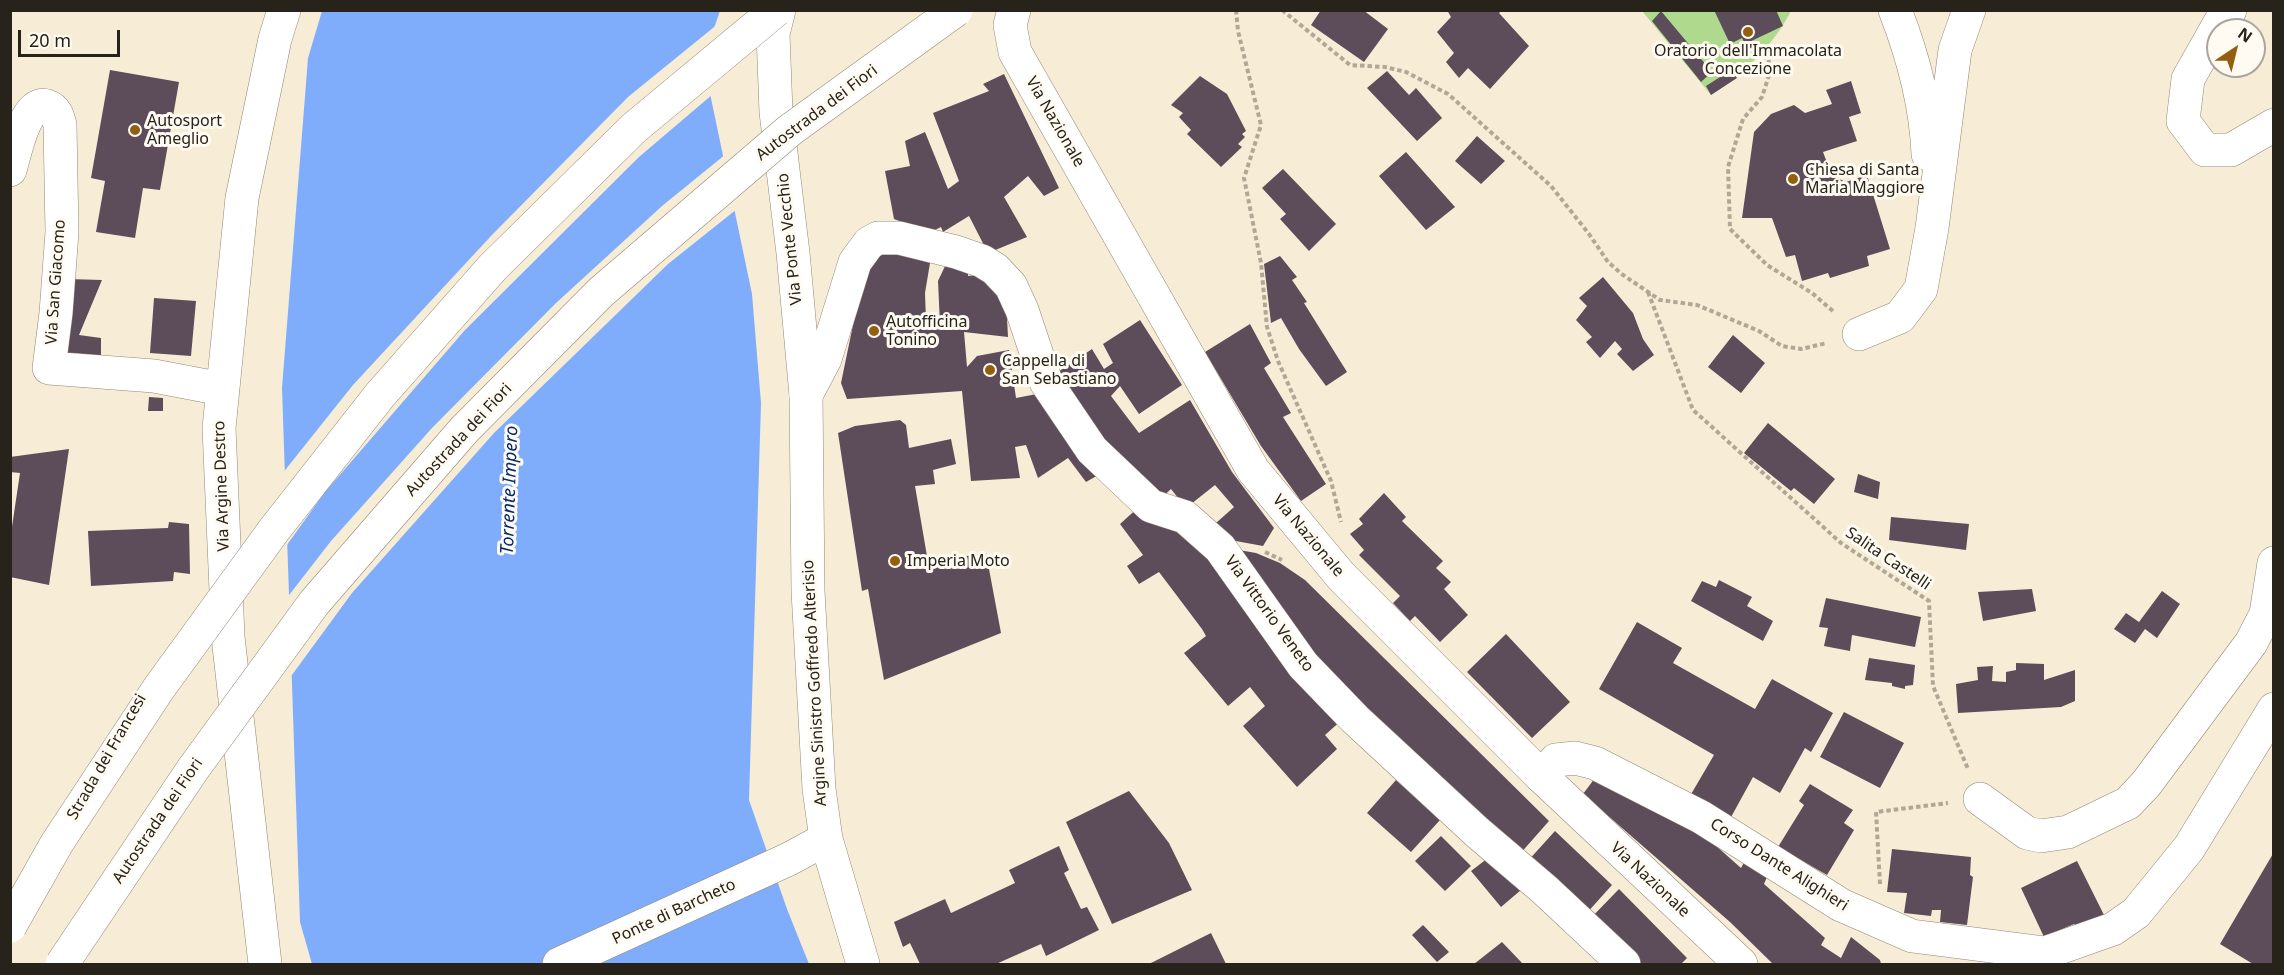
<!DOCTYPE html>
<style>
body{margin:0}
#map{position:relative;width:2284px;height:975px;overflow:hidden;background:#f7edd7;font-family:"Noto Sans",sans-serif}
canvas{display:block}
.frame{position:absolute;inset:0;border:12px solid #27231b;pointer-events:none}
.north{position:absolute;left:2206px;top:18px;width:60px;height:60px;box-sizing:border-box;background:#fffbf2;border:2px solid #a9a59c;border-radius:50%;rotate:35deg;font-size:16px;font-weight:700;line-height:24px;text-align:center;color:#27231b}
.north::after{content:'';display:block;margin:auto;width:21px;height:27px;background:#915f0f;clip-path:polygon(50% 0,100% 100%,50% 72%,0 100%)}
.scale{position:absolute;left:18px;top:30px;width:102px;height:27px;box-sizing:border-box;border:3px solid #27231b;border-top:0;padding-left:8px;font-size:18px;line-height:21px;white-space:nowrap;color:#27231b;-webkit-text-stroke:4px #fffbf2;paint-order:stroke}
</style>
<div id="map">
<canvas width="2284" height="975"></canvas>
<div class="frame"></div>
<div class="north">N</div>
<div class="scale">20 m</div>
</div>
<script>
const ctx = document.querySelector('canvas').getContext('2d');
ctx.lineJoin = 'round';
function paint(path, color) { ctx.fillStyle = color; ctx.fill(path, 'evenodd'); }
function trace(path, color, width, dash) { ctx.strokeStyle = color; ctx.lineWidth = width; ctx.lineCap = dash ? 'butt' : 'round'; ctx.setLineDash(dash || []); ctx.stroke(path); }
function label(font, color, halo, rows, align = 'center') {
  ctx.font = font + ' "Noto Sans",sans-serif'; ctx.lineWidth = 6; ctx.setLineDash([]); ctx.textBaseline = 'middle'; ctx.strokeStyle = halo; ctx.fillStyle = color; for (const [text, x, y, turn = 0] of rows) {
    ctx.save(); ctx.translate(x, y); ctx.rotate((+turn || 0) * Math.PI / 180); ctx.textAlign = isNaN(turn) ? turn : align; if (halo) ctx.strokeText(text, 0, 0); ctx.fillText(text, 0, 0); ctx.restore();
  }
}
paint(new Path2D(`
 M1642,11H1791C1774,45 1742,75 1711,95Z`), '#afda8d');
paint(new Path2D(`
 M322,11H720L703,60L752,294L761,403L749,800L787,909L809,964H312L300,922L282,388L308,58Z`), '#7fadfc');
paint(new Path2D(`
 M719,23L706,60L713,94L639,157L465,330L325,492L284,549L282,474L353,385L491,236L628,97Z
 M726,154L737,209L668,264L494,433L352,593L289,679L286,599L331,541L432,428L555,304L662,206Z`), '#f7edd7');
paint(new Path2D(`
 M1321,10H1363L1388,29L1364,62L1311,25Z
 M1447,10H1502L1499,13L1529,46L1490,89L1468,68L1459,78L1446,62L1454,53L1437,32L1451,17Z
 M1714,10H1776L1783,26L1745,44L1742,38L1730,44Z
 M1661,11L1712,72L1701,82L1652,21Z
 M110,70L179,82L160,190L143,188L135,238L96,232L105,181L91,178Z
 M1731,70L1737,78L1711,95L1706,86Z
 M1387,71L1409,95L1416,88L1442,118L1417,141L1367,88Z
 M1004,74L1059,188L1044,196L1028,176L1004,197L1027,237L988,253L969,216L943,232L941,227L925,235L923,230L894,219L885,171L910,166L905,141L925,132L948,189L959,181L933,113L989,91L983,84Z
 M1200,76L1227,94L1246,131L1242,134L1245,137L1238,144L1242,147L1221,167L1187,134L1191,130L1179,117L1183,113L1171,105Z
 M1851,81L1861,113L1849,117L1857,141L1823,152L1832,176L1846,182L1867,175L1890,249L1867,256L1869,266L1830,278L1828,273L1802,281L1795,255L1786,257L1772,218H1742L1754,132L1771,114L1794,105L1805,113L1832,104L1826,90Z
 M1477,136L1505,161L1481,184L1455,161Z
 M1406,152L1455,207L1426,230L1379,176Z
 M1283,169L1336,224L1309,251L1280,219L1286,214L1262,188Z
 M885,250L930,263L925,293L926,321L940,325L938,281L946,264L968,270V276L988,274L1006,300L1008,337L964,332L967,367L977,356L1009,350L1016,398L1037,394L1100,474L1086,482L1068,458L1038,478L1026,445L1015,447L1020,478L971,481L962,391L847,399L841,383L865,267Z
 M1280,256L1297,277L1292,280L1307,302L1304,303L1347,372L1326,386L1299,349L1281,318L1271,323L1264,264Z
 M1603,277L1633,313L1643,339L1654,355L1633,371L1617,354L1622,349L1615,341L1600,358L1586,342L1592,337L1576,320L1587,306L1579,298Z
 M68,279L102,280L79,335L101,338V363L62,360Z
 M154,298L196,301L191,356L150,353Z
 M1140,320L1182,385L1139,414L1120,386L1111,396L1139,433L1190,400L1232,472L1274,528L1263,546L1214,537L1207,531L1234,507L1215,485L1186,508L1171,489L1156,503L1121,473L1058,372L1092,349L1104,369L1113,363L1103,344Z
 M1250,324L1271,363L1264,368L1291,413L1283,417L1326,484L1301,501L1261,446L1205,352Z
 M1733,335L1765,363L1741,393L1708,367Z
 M149,397L163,398V411H148Z
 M900,420L906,425L909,448L951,439L956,464L933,470L935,484L915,486L928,562L986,553L1001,633L884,680L868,589L862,591L838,433L855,426Z
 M1768,423L1835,479L1814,504L1794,488L1791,491L1744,453Z
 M69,449L49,585L10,577V540L20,473L10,472V457Z
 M1858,474L1880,482L1878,499L1854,492Z
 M1384,493L1406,517L1402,521L1443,561L1436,568L1451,582L1444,589L1468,615L1440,642L1415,616L1410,621L1393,603L1400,596L1359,555L1364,550L1350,534L1363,524L1359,519Z
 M1141,505L1178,521L1344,718L1325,735L1337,749L1297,787L1243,726L1265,706L1250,687L1228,706L1184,653L1206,636L1202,629L1159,572L1139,584L1127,566L1143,555L1120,524Z
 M1891,517L1969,524L1966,550L1889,540Z
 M169,522L189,524L190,574L174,572L173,581L91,586L88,531L168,528Z
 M1233,549L1256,553L1280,563L1305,580L1549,821L1519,855L1362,717Z
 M1719,580L1752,597L1747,606L1773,621L1763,641L1691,601L1702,581L1716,587Z
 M2032,589L2036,611L1983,621L1978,592Z
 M2162,591L2180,604L2157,638L2145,629L2135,643L2114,629L2126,613L2139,622Z
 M1826,598L1921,617L1915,647L1852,635L1850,651L1824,646L1828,628L1819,627Z
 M1637,622L1682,648L1673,663L1755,709L1772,679L1833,713L1811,752L1805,748L1780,793L1753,777L1730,819L1690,796L1714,755L1599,689Z
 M1506,634L1570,702L1532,738L1467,672Z
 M1869,658L1915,665L1913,685L1905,686V689L1892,686V683L1865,680Z
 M2016,663L2044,664V680L2075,670V701L2061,707L1958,713L1956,684L1978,680L1977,667L1993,666L1992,681L2006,682V672L2016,670Z
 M1844,712L1904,743L1880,788L1820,757Z
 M1595,778L1698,830L1741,868L1746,859L1767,877L1764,884L1825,938L1821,945L1841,958L1851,937L1880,960L1881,964H1773L1730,922L1583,794Z
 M1396,780L1440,820L1411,852L1367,813Z
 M1810,784L1853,810L1844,823L1854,830L1827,875L1778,847L1804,805L1799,801Z
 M1129,791L1169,843L1192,890L1112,924L1066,822Z
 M1555,831L1612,885L1585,915L1526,863Z
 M1441,836L1471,866L1445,891L1415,861Z
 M1059,846L1069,870L1064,873L1081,909L1087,907L1099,930L1046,956L1041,944L996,964H920L910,943L903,947L894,922L945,899L951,913L1015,883L1009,870Z
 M1892,849L1971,857L1970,875L1973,877L1967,925L1940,922L1941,910H1932L1931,916L1904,913L1907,893L1887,892Z
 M2274,852V964H2253L2220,944Z
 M1492,855L1521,890L1501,907L1471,871Z
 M2077,861L2105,917L2078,930L2074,924L2044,937L2021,888Z
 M1619,889L1687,958L1681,964H1632L1588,921Z
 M1423,925L1449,952L1437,962L1412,935Z
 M1211,933L1226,964H1149Z
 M1502,942L1523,964H1474Z`), '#5d4c5a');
const minor = new Path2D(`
 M1895,10C1913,56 1926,105 1928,154
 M2230,10L2223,17L2188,79L2183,121L2205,150H2231L2274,125
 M10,170C15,154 25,99 47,106C56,109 58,117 60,125L62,232L56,313L49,368L154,376L222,389
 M1859,334L1900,317L1921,289L1932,228L1955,50L1969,10
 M806,395L825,359L855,262L869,243L878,238H899L956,252L982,261L995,269L1011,286L1022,310L1046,382L1092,450L1151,506L1185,517L1220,548L1303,665L1355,719L1477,832L1545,890L1624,964
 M1541,776L1556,760L1575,758L1595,763L1701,817L1841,905L1912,936L2045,953L2113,929L2136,913L2189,848L2274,709
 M1980,799L2027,833L2041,836L2068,832L2128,803L2146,784L2251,643L2266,614L2274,563
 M265,964L228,637L219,428L242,198L275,39L284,10`);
const major = new Path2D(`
 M779,10L773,34L776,112L793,253L806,395L808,591L819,789L826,839L863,964
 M1014,10L1010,25L1015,52L1253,470L1341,576L1541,776L1741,964
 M559,964L789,859L826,839`);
trace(minor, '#918873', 34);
trace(major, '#918873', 34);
trace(new Path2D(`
 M1236,10L1238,31L1261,125L1244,178L1261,263L1267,327L1278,361L1331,481L1341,522
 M1282,10L1350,65L1385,67L1406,72L1448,94L1551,186L1589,234L1608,262L1623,275L1660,300L1697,305L1759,331L1782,346L1801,349L1827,343
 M1767,45L1770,72L1762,97L1743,119L1728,167L1730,229L1767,265L1812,293L1834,312
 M1648,292L1693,410L1841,543L1929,601L1933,686L1968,769
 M1265,552L1282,560
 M1880,884L1876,812L1948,803`), '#b0a897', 4, [4.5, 3]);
trace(minor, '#fff', 33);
trace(major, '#fff', 33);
const highwayBridge = new Path2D(`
 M10,926L57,843L159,688L274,530L380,395L493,267L634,128L776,10
 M62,964L193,769L314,603L464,430L601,292L790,130L956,10`);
trace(highwayBridge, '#918873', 34, []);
trace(highwayBridge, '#fff', 33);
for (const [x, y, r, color] of [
 [1748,32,6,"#915f0f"],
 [135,130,6,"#915f0f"],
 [1793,179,6,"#915f0f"],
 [874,331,6,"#915f0f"],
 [990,370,6,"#915f0f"],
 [895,561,6,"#915f0f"]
]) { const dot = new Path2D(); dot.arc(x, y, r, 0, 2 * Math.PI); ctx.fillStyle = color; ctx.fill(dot); trace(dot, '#fffbf2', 2); }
label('16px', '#27231b', '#fffbf2', [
 ["Oratorio dell'Immacolata",1748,51,"center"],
 ["Concezione",1748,69,"center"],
 ["Autosport",147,121],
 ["Ameglio",147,139],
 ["Chiesa di Santa",1805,170],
 ["Maria Maggiore",1805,188],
 ["Autofficina",886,322],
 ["Tonino",886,340],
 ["Cappella di",1002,361],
 ["San Sebastiano",1002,379],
 ["Imperia Moto",907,561]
], 'left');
label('16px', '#27231b', '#fffbf2', [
 ["Autostrada dei Fiori",817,113,-37],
 ["Via Nazionale",1055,122,60],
 ["Via Ponte Vecchio",790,239,-96],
 ["Via San Giacomo",56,282,-86],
 ["Autostrada dei Fiori",459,440,-47],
 ["Via Argine Destro",222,486,-92],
 ["Via Nazionale",1308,536,50],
 ["Salita Castelli",1888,559,34],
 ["Via Vittorio Veneto",1269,614,54],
 ["Argine Sinistro Goffredo Alterisio",815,683,-93],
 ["Strada dei Francesi",107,757,-60],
 ["Autostrada dei Fiori",158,821,-56],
 ["Corso Dante Alighieri",1779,865,32],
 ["Via Nazionale",1650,880,43],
 ["Ponte di Barcheto",674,912,-25]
]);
label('italic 18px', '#02296c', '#fffbf2', [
 ["Torrente Impero",510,490,-88]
]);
</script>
